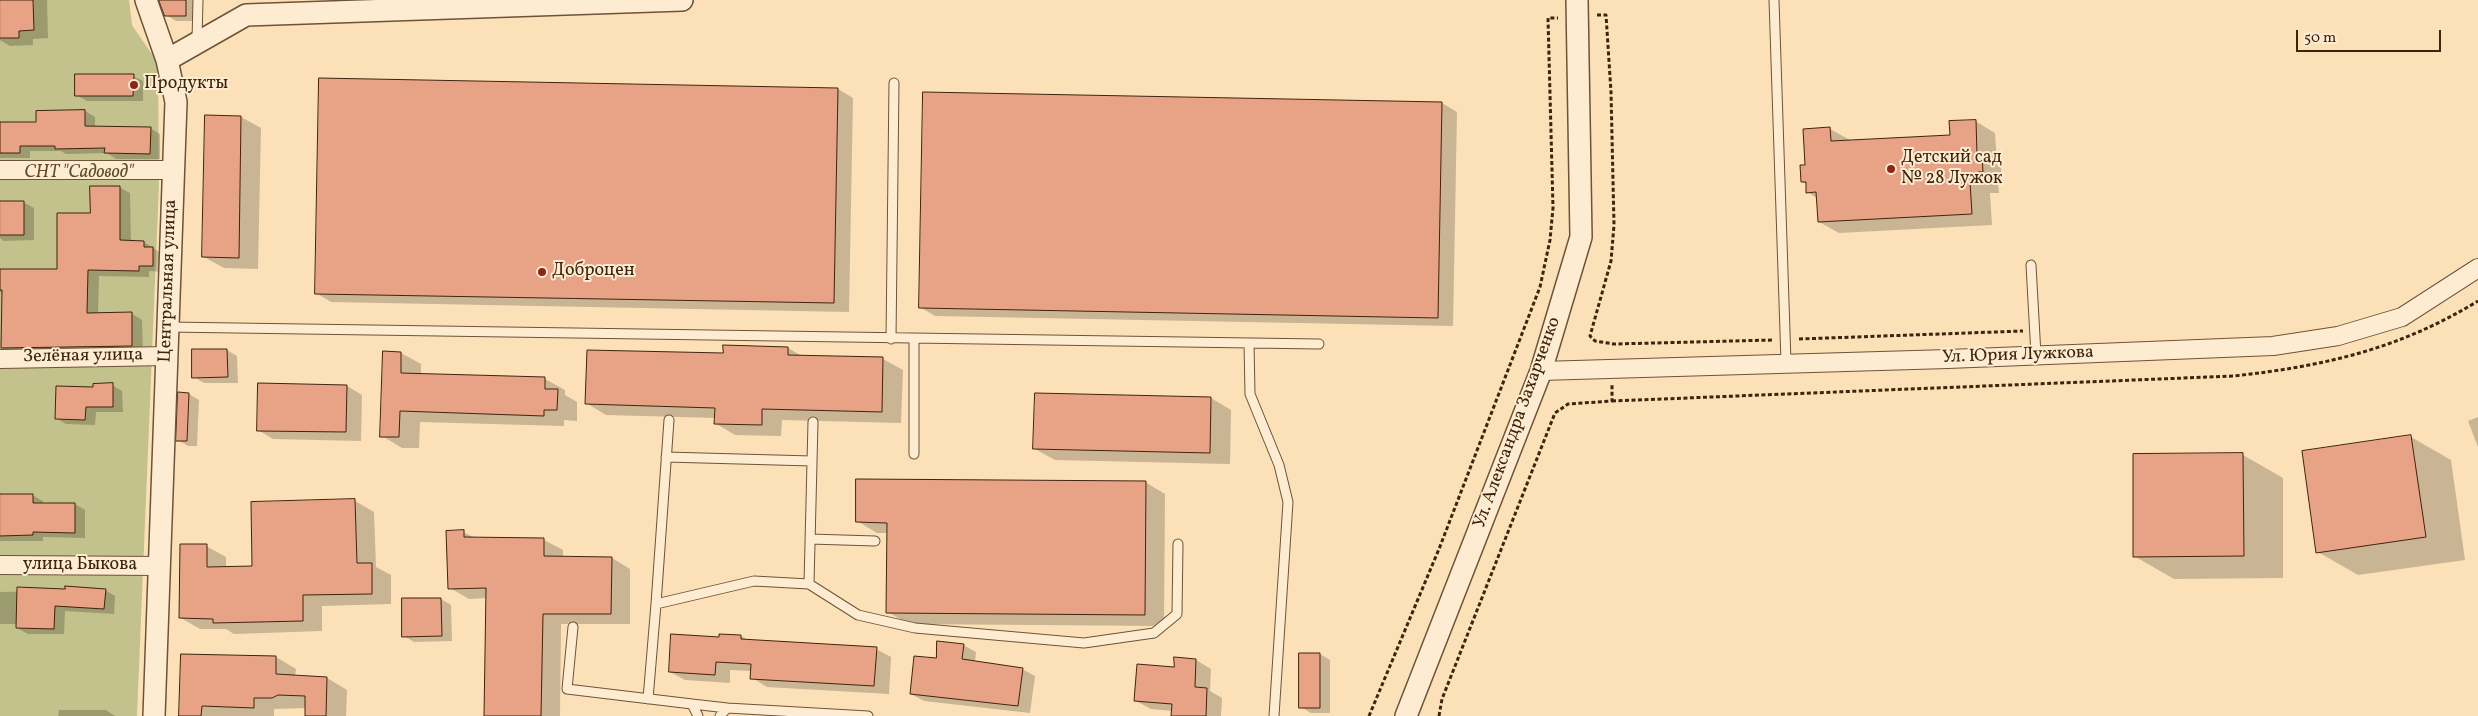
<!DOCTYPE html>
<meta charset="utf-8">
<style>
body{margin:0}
#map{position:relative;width:2478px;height:716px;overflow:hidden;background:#fce1b8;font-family:Vollkorn,serif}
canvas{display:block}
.scale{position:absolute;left:2296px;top:30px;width:145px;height:22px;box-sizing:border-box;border:2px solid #3f240c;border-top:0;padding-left:6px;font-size:15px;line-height:18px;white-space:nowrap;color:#3f240c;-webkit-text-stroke:4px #fdecd1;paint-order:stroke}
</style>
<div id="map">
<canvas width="2478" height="716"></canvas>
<div class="scale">50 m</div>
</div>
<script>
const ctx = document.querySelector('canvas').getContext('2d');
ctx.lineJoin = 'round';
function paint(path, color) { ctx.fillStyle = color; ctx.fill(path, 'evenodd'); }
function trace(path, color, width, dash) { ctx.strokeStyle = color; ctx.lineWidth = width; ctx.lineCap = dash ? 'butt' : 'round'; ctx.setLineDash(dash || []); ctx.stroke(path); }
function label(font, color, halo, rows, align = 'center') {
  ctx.font = font + ' Vollkorn,serif'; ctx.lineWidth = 4; ctx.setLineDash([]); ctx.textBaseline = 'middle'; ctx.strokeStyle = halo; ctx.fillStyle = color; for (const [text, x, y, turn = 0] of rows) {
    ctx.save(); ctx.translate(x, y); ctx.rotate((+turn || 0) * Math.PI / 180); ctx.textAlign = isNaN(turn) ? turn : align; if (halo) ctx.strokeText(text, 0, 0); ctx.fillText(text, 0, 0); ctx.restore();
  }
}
paint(new Path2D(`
 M0,0H129L132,25L158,63L159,185L137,716H0Z`), '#c3c28c');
paint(new Path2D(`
 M0,0H47L48,38L33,39V45L10,46L0,40Z
 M160,0H196V21H176L166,15Z
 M133,76L143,81V101H87L76,95Z
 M838,89L853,98L849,312L331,302L316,293Z
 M1442,103L1457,112L1453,326L935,316L920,307Z
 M85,111L95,117V127L150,128L160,134V159H116L107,153L66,154L61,151H30V158H0V124H38Z
 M206,116L241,117L261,128L258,269L224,268L204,257Z
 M1975,121L1995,133L1997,165L2001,168L2002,183H1998L1999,193H1990L1992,225L1839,233L1819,222L1817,198L1807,192V184L1802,182L1806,166L1830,129L1850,140L1951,136Z
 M119,187L130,193L131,242H144L164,255V272L149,271V277L99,276L98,314L131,313L142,320L143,352L13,354L2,348L3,294L0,292V270H58L91,214Z
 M0,202H23L34,208V240L4,241L0,238Z
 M788,348L802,356L883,359L903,370L901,423L782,420L781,436L735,435L715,423L716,418L606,415L586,403L724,355Z
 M193,350H227L237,356L238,383H204L194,377Z
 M384,352L401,353L421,364V375L545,379L565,390V395L577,402V421L564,420V426L420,422L419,448H402L382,436Z
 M112,385L122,391L123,412H96L95,425L66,424L56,418L95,389Z
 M347,386L362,395L361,441L273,439L258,430Z
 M189,394L199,400L197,446H188L178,440Z
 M1211,398L1231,410L1230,464L1055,460L1035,449Z
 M2478,417V447L2468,421Z
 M2411,437L2451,460L2465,560L2358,575L2318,552Z
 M2243,455L2283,478V578L2174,579L2134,556Z
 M1145,482L1165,494L1164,626L908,624L888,612V533H877L857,521Z
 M32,495L43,501V504H75L85,510V538L43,537V541H0V496Z
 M355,501L374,512L376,567L391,575V604L322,606V631L234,634L226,629H200L181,618L206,546L226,557V568L254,567L252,503Z
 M463,532L475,538L544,540L563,550V558H612L630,569V624H561L560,716H485L487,598L469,599L450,588Z
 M105,590L115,596L114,614L65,611L64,634H28L17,628V624H0V592Z
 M441,599L451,605L452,641L414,642L404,636Z
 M720,636H741L750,641L876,649L891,657L889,694L767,687L752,678V671L730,670V683L685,680L670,672L720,639Z
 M963,645L976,652L975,662L1022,669L1035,676L1030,713L924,701L911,694L937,660Z
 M1320,654L1330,660V713H1311L1301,707Z
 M276,657L296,669L295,677L327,678L347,690L346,716H306V708L274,709V716H181Z
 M1176,659L1196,660L1211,669L1210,691L1222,698L1221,716H1173V711L1151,709L1136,701L1175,668Z
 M59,710H106L115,716H58Z`), '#0003');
const building = new Path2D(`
 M0,0H33L34,30L19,31V38H0Z
 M159,0H186V16H165Z
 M75,74H134L133,96H75Z
 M319,78L838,88L834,303L315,294Z
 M923,92L1442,102L1438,318L919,308Z
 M85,110V126L151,127L150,154L104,153L105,148L55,149V146H20V153H0V122H36V111Z
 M205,115L241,116L239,258L202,257Z
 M1976,120L1977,155H1982L1983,172H1978L1979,182H1970L1972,214L1818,222L1816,192L1806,193V182H1801L1800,165H1805L1803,129L1830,127L1831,141L1950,135L1949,121Z
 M90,186H120V240L144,241V247H153V266H139V271L88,270L87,313L132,312V346L1,348L2,290H0V269H57V213H90Z
 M0,201H24V235H0Z
 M723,345L788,347V355L883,357L882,412L762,409V425L714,424L715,408L585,404L587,350L723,353Z
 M192,349H227L228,377L192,378Z
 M383,351L401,352V373L545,377V389H558L557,410H544V416L400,411L399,437H380Z
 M113,383V407H86L85,420L55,419L56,386L93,387V384Z
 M258,383L347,385L346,432L257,431Z
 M178,392L189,393L187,441H176Z
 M1035,393L1211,397L1210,453L1033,449Z
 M2411,435L2426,537L2316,553L2302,451Z
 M2243,453L2244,556L2133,557V454Z
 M856,479L1146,481L1145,615L886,613L887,523L856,522Z
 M0,494H33V503H75V533L33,532V535L0,536Z
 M355,499L357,563H372V594L303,595V621L213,623V619L179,618L180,544H207V567L252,566L251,502Z
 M464,530V537L544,538V556L612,557L611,614H543L541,716H484L486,588L448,589L446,531Z
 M65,586L106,589L104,609L55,606L54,629L16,628L17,587L65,589Z
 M402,598H441L442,636L402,637Z
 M671,634L719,637V634L741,635V639L877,647L874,686L750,679L751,664L716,662L715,675L669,672Z
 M937,641L964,644L962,659L1023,668L1018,706L910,694L914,656L936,658Z
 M1299,653H1320V708H1299Z
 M181,654L276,656V674L327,677L326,716H305V696L278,695L272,698H254V708L202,706L201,716H179Z
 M1174,657L1196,659L1195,687L1207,688L1206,716H1171L1172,704L1134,701L1137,664L1174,667Z`);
paint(building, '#e8a386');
trace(building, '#3f240c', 1);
const service = new Path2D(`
 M1774,0L1786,362
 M197,40L198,0
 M2031,265L2036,355
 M168,327L1319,344
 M891,339L894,83
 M914,339V454
 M1249,343L1250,394L1279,465L1288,502L1274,716
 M666,457L812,461
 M810,539L875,541
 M809,584L813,422
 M656,604L669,420
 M573,627L567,689L692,704L698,716
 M648,699L656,604L754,581L809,584L858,615L915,628L1084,643L1154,633L1177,614L1178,544
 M692,704L727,708
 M720,716L727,708L868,716`);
const minor = new Path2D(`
 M0,170H172
 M0,359L167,356
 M1541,371L1948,359L2273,346L2338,336L2402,317L2478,268
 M0,565L160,566`);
const tertiary = new Path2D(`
 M146,0L167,60L176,102L154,716
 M167,60L246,15L682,0
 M1406,716L1541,371L1581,237L1577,0`);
trace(service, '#6e5337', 11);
trace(minor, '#6e5337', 20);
trace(tertiary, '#6e5337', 24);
trace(new Path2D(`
 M1597,15H1606L1611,92L1614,225L1611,261L1590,336L1595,341L1614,344L1773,340
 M1799,339L2023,331
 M1612,401L2234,376C2325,366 2399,349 2478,301
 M1369,716L1439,549L1540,287L1550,240L1553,208L1548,18H1558
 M1439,716L1442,699L1555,413L1568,404L1612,401V385`), '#3f240c', 3, [4, 2.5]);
trace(service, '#fdecd1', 9);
trace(minor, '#fdecd1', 18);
trace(tertiary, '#fdecd1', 21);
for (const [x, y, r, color] of [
 [134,85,5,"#8f2418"],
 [1891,169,5,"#8f2418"],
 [542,272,5,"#8f2418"]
]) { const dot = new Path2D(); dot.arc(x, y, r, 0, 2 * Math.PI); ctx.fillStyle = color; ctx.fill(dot); trace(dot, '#fdecd1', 2); }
label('18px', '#3f240c', '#fdecd1', [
 ["Продукты",144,85],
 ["Детский сад",1901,159],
 ["№ 28 Лужок",1901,180],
 ["Доброцен",552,272]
], 'left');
label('italic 18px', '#604c2c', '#fdecd1', [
 ["СНТ \"Садовод\"",79,174]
]);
label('18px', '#3f240c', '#fdecd1', [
 ["Центральная улица",169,281,-88],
 ["Ул. Юрия Лужкова",2018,356,-2],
 ["Зелёная улица",83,357,-1],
 ["Ул. Александра Захарченко",1518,423,-70],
 ["улица Быкова",80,566]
]);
</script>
